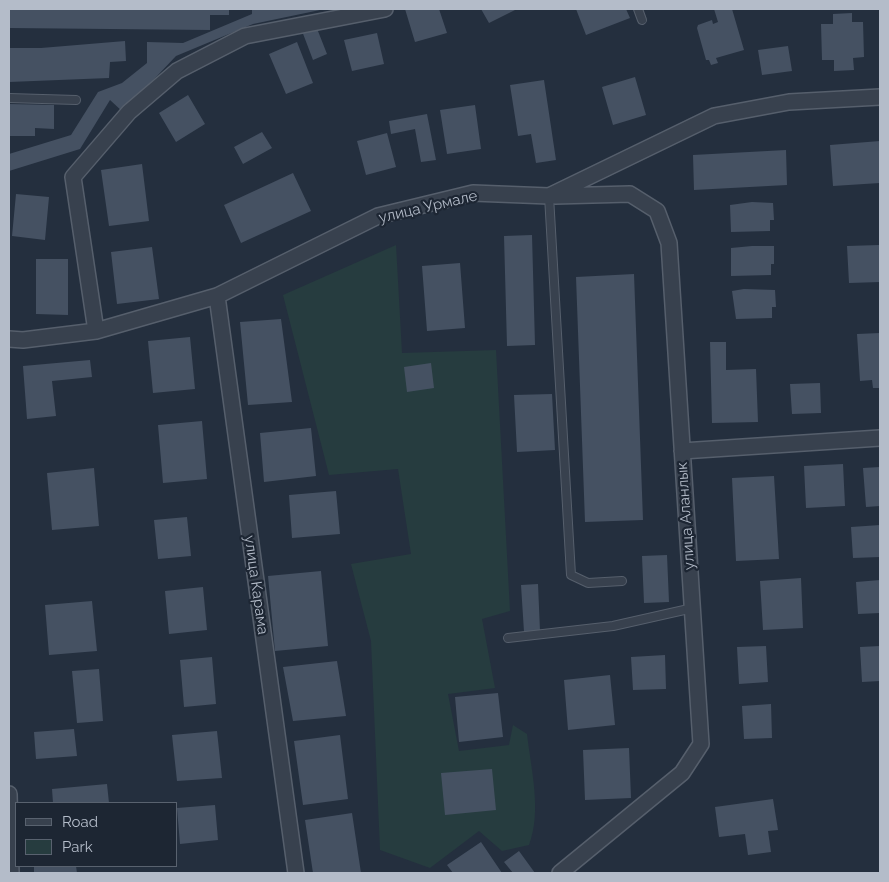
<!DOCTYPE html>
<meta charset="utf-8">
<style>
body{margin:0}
#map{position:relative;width:889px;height:882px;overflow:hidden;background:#242f3e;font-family:Raleway,sans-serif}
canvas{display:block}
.frame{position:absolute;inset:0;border:10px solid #b4bcc9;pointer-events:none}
.legend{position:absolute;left:15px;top:802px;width:162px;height:65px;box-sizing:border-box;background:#1d2633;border:1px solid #59626f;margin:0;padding:6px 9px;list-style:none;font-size:15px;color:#b4bcc9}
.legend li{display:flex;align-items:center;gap:10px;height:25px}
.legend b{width:25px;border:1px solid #59626f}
</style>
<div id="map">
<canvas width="889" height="882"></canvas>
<div class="frame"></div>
<ul class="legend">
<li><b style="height:6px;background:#38414e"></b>Road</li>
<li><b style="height:14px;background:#263c3f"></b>Park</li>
</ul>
</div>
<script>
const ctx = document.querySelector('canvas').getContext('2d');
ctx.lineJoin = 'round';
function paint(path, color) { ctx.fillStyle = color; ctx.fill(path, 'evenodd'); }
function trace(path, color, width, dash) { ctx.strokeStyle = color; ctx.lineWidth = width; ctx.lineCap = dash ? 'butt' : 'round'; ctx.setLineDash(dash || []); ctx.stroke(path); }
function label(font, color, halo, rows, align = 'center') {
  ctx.font = font + ' Raleway,sans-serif'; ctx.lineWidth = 4.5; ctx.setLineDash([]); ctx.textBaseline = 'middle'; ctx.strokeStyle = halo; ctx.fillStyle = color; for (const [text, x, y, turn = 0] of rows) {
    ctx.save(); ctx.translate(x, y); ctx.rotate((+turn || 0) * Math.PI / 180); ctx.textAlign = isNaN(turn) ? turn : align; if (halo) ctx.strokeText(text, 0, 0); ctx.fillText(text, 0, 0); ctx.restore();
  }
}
paint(new Path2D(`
 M396,245L402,353L496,350L510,611L482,619L495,688L448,694L459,751L509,745L513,725L527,734C531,769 542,811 529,845L502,851L479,831L430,868L380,850L371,641L351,564L411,554L398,469L329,475L283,295Z`), '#263c3f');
paint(new Path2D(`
 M9,9H229V15H210V30L9,28Z
 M252,9L320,10L253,24L176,56L123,112L110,100L80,149L9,171V154L71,135L98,92L122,83L147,63V42L183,43L252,14Z
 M405,9H439L447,33L415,42Z
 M481,9H517L489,23Z
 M576,9H626L630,18L586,35Z
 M714,9H732L744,50L716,58L718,63L711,65L709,60H706L697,28L698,25L712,20L713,24L718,22Z
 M852,13V22H863L864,57L853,58L854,70L834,71V60H822L821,24H833V14Z
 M316,26L327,54L313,60L302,31Z
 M377,33L384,64L352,71L344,40Z
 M125,41L126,61L110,62L109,78L9,82V48H41Z
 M297,42L313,83L286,94L269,54Z
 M788,46L792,71L762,75L758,50Z
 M635,77L646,115L613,125L602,87Z
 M544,80L556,160L536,163L531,134L518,136L510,85Z
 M188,95L205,124L176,142L159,113Z
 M9,104L54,105V129L35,128V136H9Z
 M475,105L481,149L447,154L440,110Z
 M427,114L436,160L421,162L415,129L391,134L389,121Z
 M262,132L272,148L243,164L234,147Z
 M387,133L396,167L366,175L357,141Z
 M880,141V183L833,186L830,145Z
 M786,150L787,185L694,190L693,155Z
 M142,164L149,221L109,226L101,170Z
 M293,173L311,211L241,243L224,205Z
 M16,194L49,197L45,240L12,236Z
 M752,202L773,203L774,220H770V231L731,232L730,205Z
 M532,235L535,345L507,346L504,236Z
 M879,245L880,282L849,283L847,246Z
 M752,246H774V264H771V275L731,276V248Z
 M152,247L159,299L117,304L111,252Z
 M36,259H68V315L36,314Z
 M460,263L465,328L427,331L422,266Z
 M634,274L643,520L585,522L576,277Z
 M744,289L775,290L776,307H772V318L736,319L732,291Z
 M281,319L292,402L248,405L240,322Z
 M880,333V388H873L872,380L860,381L857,334Z
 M190,337L195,389L153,393L148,341Z
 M710,342H726V370L756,369L758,422L712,423Z
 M90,360L92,377L52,381L56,416L27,419L23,366Z
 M431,363L434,388L407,392L404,367Z
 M820,383L821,413L792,414L790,384Z
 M552,394L555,450L517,452L514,395Z
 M202,421L207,479L163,483L158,425Z
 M311,428L316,476L264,482L260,433Z
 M843,464L845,506L806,508L804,466Z
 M880,467V506L866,507L863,468Z
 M94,468L99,526L52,530L47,473Z
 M774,476L779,559L736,561L732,478Z
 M336,491L340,534L292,538L289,495Z
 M187,517L191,556L158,559L154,520Z
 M880,525V557L853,558L851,527Z
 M667,555L669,602L644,603L642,556Z
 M321,571L328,646L275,651L268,576Z
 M801,578L803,628L763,630L760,581Z
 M880,580V613L858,614L856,582Z
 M538,584L540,631L524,632L521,585Z
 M203,587L207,630L169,634L165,591Z
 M92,601L97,651L49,655L45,605Z
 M766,646L768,682L739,684L737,647Z
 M880,646V681L862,682L860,647Z
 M665,655L666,689L633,690L631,657Z
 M212,657L216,704L184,707L180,660Z
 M337,661L346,716L293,721L283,667Z
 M99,669L103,721L77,723L72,671Z
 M610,675L615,725L568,730L564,680Z
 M498,693L503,737L459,742L455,697Z
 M771,704L772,738L744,739L742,706Z
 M74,729L77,756L36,759L34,732Z
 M217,731L222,778L177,781L172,735Z
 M340,735L348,799L303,805L294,741Z
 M629,748L631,798L585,800L583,750Z
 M492,769L496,810L445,815L441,773Z
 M107,784L109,803H53L52,789Z
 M773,799L778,830L768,831L771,852L748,855L745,834L719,837L715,807Z
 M215,805L218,840L180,844L177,808Z
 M352,813L361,873H313L305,820Z
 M481,842L502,873H453L447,865Z
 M519,851L535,873H513L504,862Z
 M34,866H76L77,873H34Z`), '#455162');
const service = new Path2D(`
 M638,9L642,20
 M9,98L76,100
 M549,196L571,575L588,583L622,581
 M508,638L613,626L693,608`);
const minor = new Path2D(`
 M555,196L630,194L657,211L669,243L701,744L682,773L560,873
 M217,296L296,873
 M96,331L73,177L129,112L177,71L245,36L385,9
 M9,339L23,340L96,331L217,296L378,216L473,193L549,196L714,116L789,102L880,97
 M682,451L880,438
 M9,794L11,873`);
trace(service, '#565f6c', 10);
trace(minor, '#565f6c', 18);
trace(service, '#38414e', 8);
trace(minor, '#38414e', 15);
label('15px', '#b4bcc9', '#1d2633', [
 ["улица Урмале",428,207,-13],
 ["улица Аланлык",686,516,-94],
 ["улица Карама",256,585,82]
]);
</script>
